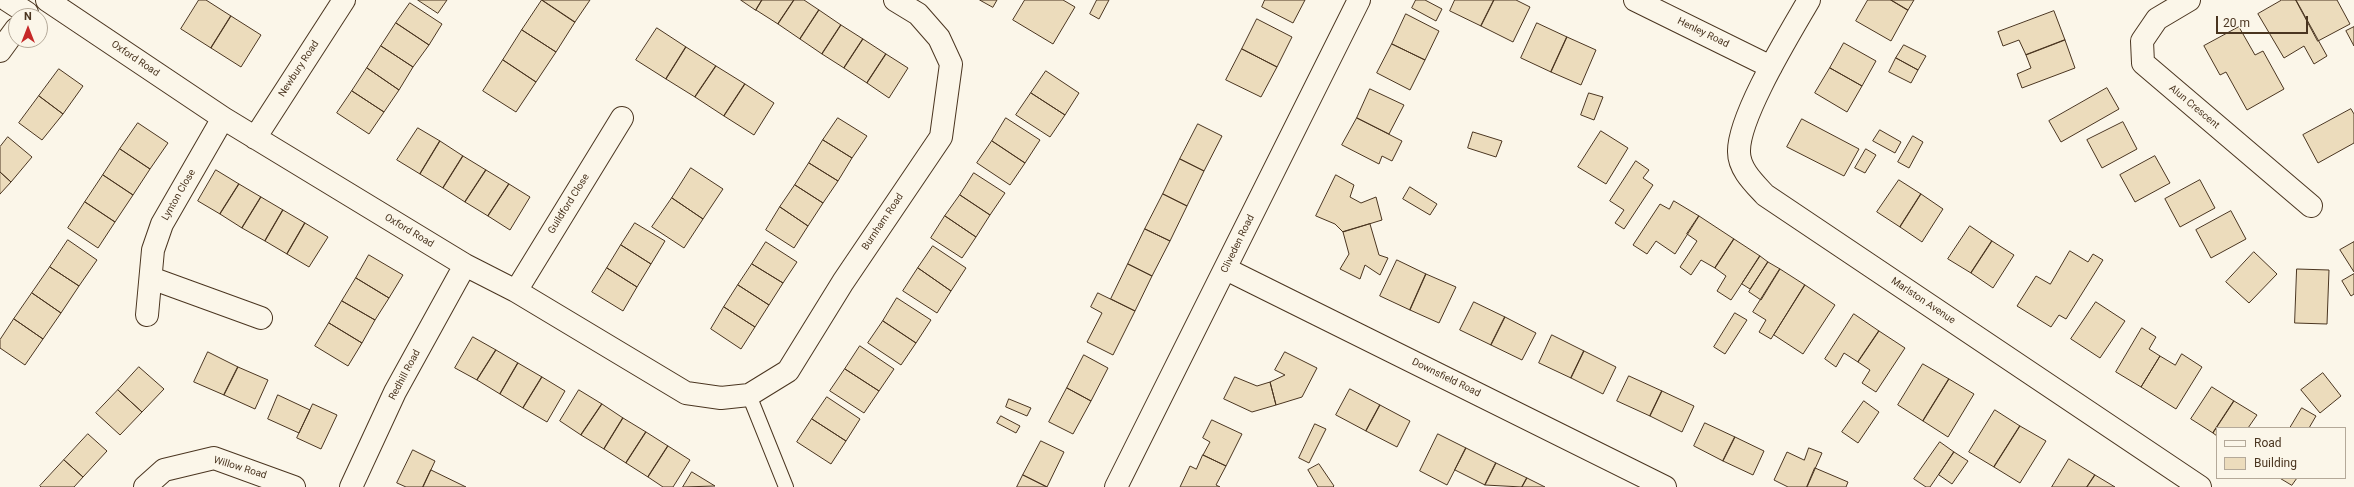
<!DOCTYPE html>
<style>
body{margin:0}
#map{position:relative;width:2354px;height:487px;overflow:hidden;background:#fbf6e9;font-family:Roboto,sans-serif}
canvas{display:block}
.legend{position:absolute;left:2216px;top:427px;width:130px;height:52px;box-sizing:border-box;background:#fbf6e9;border:1px solid #b4a999;margin:0;padding:5px 7px;list-style:none;font-size:12px;color:#4a3520}
.legend li{display:flex;align-items:center;gap:8px;height:20px}
.legend b{width:20px;border:1px solid #b4a999}
.north{position:absolute;left:8px;top:8px;width:40px;height:40px;box-sizing:border-box;background:#fbf6e9;border:1px solid #b4a999;border-radius:50%;rotate:0deg;font-size:11px;font-weight:700;line-height:16px;text-align:center;color:#4a3520}
.north::after{content:'';display:block;margin:auto;width:14px;height:18px;background:#c62828;clip-path:polygon(50% 0,100% 100%,50% 72%,0 100%)}
.scale{position:absolute;left:2216px;top:16px;width:92px;height:18px;box-sizing:border-box;border:2px solid #4a3520;border-top:0;padding-left:5px;font-size:12px;line-height:14px;white-space:nowrap;color:#4a3520;-webkit-text-stroke:3px #fbf6e9;paint-order:stroke}
</style>
<div id="map">
<canvas width="2354" height="487"></canvas>
<ul class="legend">
<li><b style="height:5px;background:#fbf6e9"></b>Road</li>
<li><b style="height:11px;background:#ecdcbc"></b>Building</li>
</ul>
<div class="north">N</div>
<div class="scale">20 m</div>
</div>
<script>
const ctx = document.querySelector('canvas').getContext('2d');
ctx.lineJoin = 'round';
function paint(path, color) { ctx.fillStyle = color; ctx.fill(path, 'evenodd'); }
function trace(path, color, width, dash) { ctx.strokeStyle = color; ctx.lineWidth = width; ctx.lineCap = dash ? 'butt' : 'round'; ctx.setLineDash(dash || []); ctx.stroke(path); }
function label(font, color, halo, rows, align = 'center') {
  ctx.font = font + ' Roboto,sans-serif'; ctx.lineWidth = 3; ctx.setLineDash([]); ctx.textBaseline = 'middle'; ctx.strokeStyle = halo; ctx.fillStyle = color; for (const [text, x, y, turn = 0] of rows) {
    ctx.save(); ctx.translate(x, y); ctx.rotate((+turn || 0) * Math.PI / 180); ctx.textAlign = isNaN(turn) ? turn : align; if (halo) ctx.strokeText(text, 0, 0); ctx.fillText(text, 0, 0); ctx.restore();
  }
}
const building = new Path2D(`
 M199,0H206L231,16L211,48L181,29Z
 M418,0H447L438,13Z
 M542,0L575,22L556,52L522,30Z
 M542,0H590L575,22Z
 M741,0H762L756,10Z
 M762,0H794L778,24L756,10Z
 M794,0H804L819,10L800,39L778,24Z
 M980,0H997L993,7Z
 M1025,0H1063L1075,7L1053,44L1013,20Z
 M1097,0H1109L1099,19L1090,14Z
 M1265,0H1305L1293,23L1262,7Z
 M1416,0H1425L1442,9L1436,21L1412,8Z
 M1455,0H1494L1481,26L1450,11Z
 M1494,0H1516L1530,7L1513,42L1481,26Z
 M1868,0H1891L1908,10L1891,41L1856,21Z
 M1891,0H1914L1908,10Z
 M2282,0H2296L2327,56L2314,64L2304,46L2284,58L2258,14Z
 M2296,0H2337L2350,24L2318,41Z
 M410,3L442,24L429,45L396,23Z
 M819,10L841,25L822,54L800,39Z
 M2054,11L2065,40L2026,55L2019,40L2003,46L1998,32Z
 M1406,14L1439,31L1425,60L1392,44Z
 M231,16L261,35L241,67L211,48Z
 M1257,19L1292,37L1277,67L1242,49Z
 M396,23L429,45L413,67L381,46Z
 M1537,23L1567,37L1551,72L1521,58Z
 M841,25L863,39L844,68L822,54Z
 M2239,27L2255,55L2263,51L2284,89L2247,110L2226,72L2220,75L2204,46Z
 M2354,27V46L2346,31Z
 M657,28L686,47L666,79L636,60Z
 M522,30L556,52L536,82L503,60Z
 M1567,37L1596,50L1581,85L1551,72Z
 M863,39L886,54L867,83L844,68Z
 M2065,40L2075,68L2022,88L2017,74L2031,68L2026,55Z
 M1844,43L1876,61L1862,86L1830,68Z
 M1392,44L1425,60L1410,90L1377,73Z
 M1904,45L1926,56L1918,70L1896,58Z
 M381,46L413,67L399,90L367,68Z
 M686,47L716,66L695,97L666,79Z
 M1242,49L1277,67L1261,97L1226,80Z
 M886,54L908,68L889,98L867,83Z
 M1896,58L1918,70L1911,83L1889,72Z
 M503,60L536,82L516,112L483,91Z
 M716,66L745,84L724,116L695,97Z
 M367,68L399,90L384,112L352,91Z
 M1830,68L1862,86L1847,112L1815,93Z
 M59,69L83,86L63,114L39,96Z
 M1046,71L1079,93L1065,115L1031,93Z
 M745,84L774,103L754,135L724,116Z
 M2107,88L2119,109L2061,142L2049,121Z
 M1370,89L1404,105L1389,134L1357,118Z
 M352,91L384,112L369,134L337,113Z
 M1031,93L1065,115L1050,137L1016,115Z
 M1589,93L1603,97L1594,120L1581,115Z
 M39,96L63,114L42,140L19,123Z
 M2351,109L2354,114V143L2318,163L2303,135Z
 M838,118L867,136L852,158L823,140Z
 M1006,118L1040,140L1025,163L992,141Z
 M1357,118L1402,141L1392,161L1382,156L1379,164L1342,145Z
 M1802,119L1859,149L1844,176L1787,147Z
 M2123,122L2137,149L2102,168L2087,140Z
 M138,123L168,143L150,169L120,149Z
 M1198,124L1222,136L1204,171L1180,159Z
 M418,128L440,141L420,174L397,160Z
 M1880,130L1901,142L1895,153L1873,141Z
 M1601,131L1628,148L1606,184L1578,167Z
 M1473,132L1502,141L1496,157L1468,148Z
 M1913,136L1923,142L1909,168L1898,162Z
 M8,137L32,157L11,182L0,172V147Z
 M823,140L852,158L838,181L809,163Z
 M440,141L463,156L443,188L420,174Z
 M992,141L1025,163L1010,185L977,163Z
 M120,149L150,169L133,195L103,175Z
 M1866,149L1876,155L1865,173L1855,168Z
 M463,156L486,170L465,202L443,188Z
 M2155,156L2170,183L2135,202L2120,175Z
 M1180,159L1204,171L1187,206L1163,194Z
 M1636,161L1649,170L1643,178L1653,185L1624,229L1615,223L1624,210L1610,201Z
 M809,163L838,181L823,203L795,185Z
 M691,168L723,189L703,219L672,198Z
 M216,170L239,184L220,214L198,201Z
 M486,170L509,184L488,216L465,202Z
 M0,172L11,182L0,194Z
 M974,173L1005,193L990,215L960,195Z
 M103,175L133,195L115,222L85,202Z
 M1336,175L1354,185L1350,197L1361,203L1376,197L1382,220L1343,232L1335,224L1316,216Z
 M1899,180L1921,194L1900,227L1877,212Z
 M2200,180L2215,208L2180,227L2165,199Z
 M239,184L261,197L242,228L220,214Z
 M509,184L530,197L510,230L488,216Z
 M795,185L823,203L808,226L780,207Z
 M1410,187L1437,204L1430,215L1403,199Z
 M1163,194L1187,206L1170,241L1145,229Z
 M1921,194L1943,209L1922,242L1900,227Z
 M960,195L990,215L976,237L945,216Z
 M261,197L283,210L265,241L242,228Z
 M672,198L703,219L684,248L652,227Z
 M1674,201L1699,216L1675,254L1656,241L1647,254L1633,245L1660,204L1669,209Z
 M85,202L115,222L98,248L68,228Z
 M780,207L808,226L794,248L766,230Z
 M283,210L305,223L287,254L265,241Z
 M2231,211L2246,239L2211,258L2196,230Z
 M945,216L976,237L962,258L931,238Z
 M1699,216L1734,239L1715,268L1701,260L1691,275L1680,267L1697,241L1687,234Z
 M305,223L328,237L309,267L287,254Z
 M635,223L665,241L651,264L621,245Z
 M1370,224L1379,255L1388,258L1380,275L1365,265L1360,279L1340,269L1349,254L1343,232Z
 M1970,226L1992,241L1971,273L1948,259Z
 M1145,229L1170,241L1152,276L1128,264Z
 M1734,239L1760,256L1731,300L1717,291L1726,276L1715,268Z
 M68,240L97,260L79,286L50,267Z
 M1992,241L2014,255L1993,288L1971,273Z
 M766,242L797,262L783,283L752,264Z
 M2354,242V272L2340,250Z
 M621,245L651,264L637,287L607,268Z
 M933,246L966,268L951,291L918,268Z
 M2070,251L2088,262L2093,254L2103,260L2066,319L2059,315L2051,327L2017,306L2036,276L2050,284Z
 M2254,252L2277,274L2249,303L2226,282Z
 M369,255L403,275L389,298L356,278Z
 M1760,256L1768,262L1750,289L1742,284Z
 M1397,260L1426,274L1410,310L1380,296Z
 M1768,262L1780,269L1761,300L1749,292Z
 M752,264L783,283L769,305L738,285Z
 M1128,264L1152,276L1135,311L1111,299Z
 M50,267L79,286L61,313L32,293Z
 M607,268L637,287L623,311L592,292Z
 M918,268L951,291L937,313L903,291Z
 M1780,269L1805,285L1771,339L1759,332L1766,320L1753,312Z
 M2297,269L2329,270L2327,324L2295,323Z
 M1426,274L1456,287L1439,323L1410,310Z
 M2354,274V294L2351,296L2342,281Z
 M356,278L389,298L375,320L342,301Z
 M738,285L769,305L755,327L724,307Z
 M1805,285L1835,305L1803,354L1774,335Z
 M32,293L61,313L43,339L14,319Z
 M1098,293L1135,311L1113,355L1087,342L1102,313L1091,307Z
 M897,298L931,320L916,343L883,321Z
 M342,301L375,320L362,343L329,323Z
 M1474,302L1505,317L1491,345L1460,330Z
 M2096,302L2125,321L2100,358L2071,339Z
 M724,307L755,327L741,349L711,329Z
 M1735,313L1747,320L1725,354L1714,347Z
 M1854,314L1879,331L1858,362L1844,353L1836,367L1825,359Z
 M1505,317L1536,333L1522,360L1491,345Z
 M14,319L43,339L25,365L0,348V340Z
 M883,321L916,343L901,365L868,343Z
 M329,323L362,343L348,366L315,346Z
 M2142,328L2156,337L2149,349L2160,356L2141,387L2116,372Z
 M1879,331L1905,348L1876,392L1862,383L1870,370L1858,362Z
 M1552,335L1584,351L1571,378L1539,363Z
 M473,337L496,350L477,380L455,368Z
 M860,346L894,369L879,391L845,369Z
 M496,350L518,363L500,394L477,380Z
 M1584,351L1616,367L1603,394L1571,378Z
 M208,352L238,367L224,395L194,382Z
 M1285,352L1317,368L1302,397L1276,405L1270,382L1285,375L1275,370Z
 M2182,354L2202,367L2176,409L2141,387L2160,356L2175,365Z
 M1084,355L1108,368L1091,401L1067,388Z
 M518,363L542,377L523,408L500,394Z
 M1923,364L1949,379L1923,421L1898,405Z
 M139,367L164,389L142,412L118,390Z
 M238,367L268,380L255,409L224,395Z
 M845,369L879,391L864,413L830,391Z
 M2323,373L2341,396L2320,413L2301,390Z
 M1629,376L1662,391L1650,416L1617,401Z
 M542,377L565,391L547,422L523,408Z
 M1235,377L1257,386L1270,382L1276,405L1252,412L1224,399Z
 M1949,379L1974,394L1948,437L1923,421Z
 M2212,387L2234,401L2213,433L2191,419Z
 M1067,388L1091,401L1073,434L1049,422Z
 M1350,389L1380,405L1366,431L1336,415Z
 M118,390L142,412L120,435L96,413Z
 M579,390L602,404L581,435L560,421Z
 M1662,391L1694,406L1682,432L1650,416Z
 M278,395L310,410L299,433L268,419Z
 M827,397L860,419L846,441L812,419Z
 M1009,399L1031,408L1027,416L1006,407Z
 M1864,401L1879,412L1858,443L1842,432Z
 M2234,401L2257,415L2248,428H2217V436L2213,433Z
 M313,404L337,415L321,449L297,438Z
 M602,404L623,418L604,449L581,435Z
 M1380,405L1410,421L1397,447L1366,431Z
 M2302,408L2316,416L2309,428H2290Z
 M1995,410L2020,426L1994,467L1969,452Z
 M1001,416L1020,426L1016,433L997,423Z
 M623,418L646,432L626,463L604,449Z
 M812,419L846,441L831,464L797,442Z
 M1212,420L1242,434L1226,466L1203,455L1210,442L1203,438Z
 M1705,423L1735,437L1723,461L1694,446Z
 M1315,424L1326,429L1309,463L1299,458Z
 M2020,426L2046,441L2020,483L1994,467Z
 M646,432L668,446L648,477L626,463Z
 M88,434L107,451L83,477L64,460Z
 M1438,434L1466,448L1447,485L1420,471Z
 M1735,437L1764,451L1753,475L1723,461Z
 M1041,441L1064,452L1047,487L1023,475Z
 M1940,442L1954,452L1930,487H1926L1914,479Z
 M668,446L690,460L673,487H663L648,477Z
 M1466,448L1496,463L1485,485L1455,470Z
 M1809,448L1822,453L1807,487H1788L1774,480L1787,452L1804,460Z
 M413,450L435,461L423,487H406L397,483Z
 M1954,452L1968,461L1952,484L1939,475Z
 M1203,455L1226,466L1216,485L1220,487H1180L1190,466L1196,469Z
 M2069,459L2095,475L2087,487H2052Z
 M64,460L83,477L74,487H41L40,486Z
 M1496,463L1527,478L1522,487L1485,485Z
 M1319,464L1334,486L1333,487H1318L1308,470Z
 M1815,468L1848,482L1846,487H1807Z
 M431,470L466,487H423Z
 M692,472L715,486L683,487Z
 M1023,475L1047,487H1017Z
 M2095,475L2115,487H2087Z
 M1527,478L1545,487H1522Z
 M2280,478H2297L2292,485Z`);
paint(building, '#ecdcbc');
trace(building, '#4a3520', 1);
const lane = new Path2D(`
 M749,395L786,487`);
const street = new Path2D(`
 M7,0L27,13
 M47,0L223,118L465,265L516,291L686,393L721,398L749,395L788,371L843,282L941,137L951,64L939,38L918,14L895,0
 M1635,0L1771,67
 M1809,0C1790,33 1738,117 1739,152C1739,169 1754,183 1765,195L2200,487
 M2189,0L2157,19L2142,41L2143,63L2311,206
 M0,51L16,29
 M255,138L344,0
 M1226,269L1665,487
 M151,278L261,318
 M516,291L622,118
 M147,315L153,250L162,224L223,118
 M145,487L164,470L214,458L294,487
 M351,487L395,392L465,265`);
const secondary = new Path2D(`
 M1116,487L1359,0`);
trace(lane, '#4a3520', 16);
trace(street, '#4a3520', 24);
trace(secondary, '#4a3520', 24);
trace(lane, '#fbf6e9', 14);
trace(street, '#fbf6e9', 22);
trace(secondary, '#fbf6e9', 22);
label('10px', '#4a3520', '#fbf6e9', [
 ["Henley Road",1703,33,26],
 ["Oxford Road",135,59,34],
 ["Newbury Road",299,69,-57],
 ["Alun Crescent",2194,107,40],
 ["Lynton Close",179,195,-60],
 ["Guildford Close",569,204,-58],
 ["Burnham Road",883,222,-56],
 ["Oxford Road",409,231,31],
 ["Cliveden Road",1238,244,-64],
 ["Marlston Avenue",1923,301,34],
 ["Redhill Road",405,375,-62],
 ["Downsfield Road",1446,378,26],
 ["Willow Road",240,468,17]
]);
</script>
